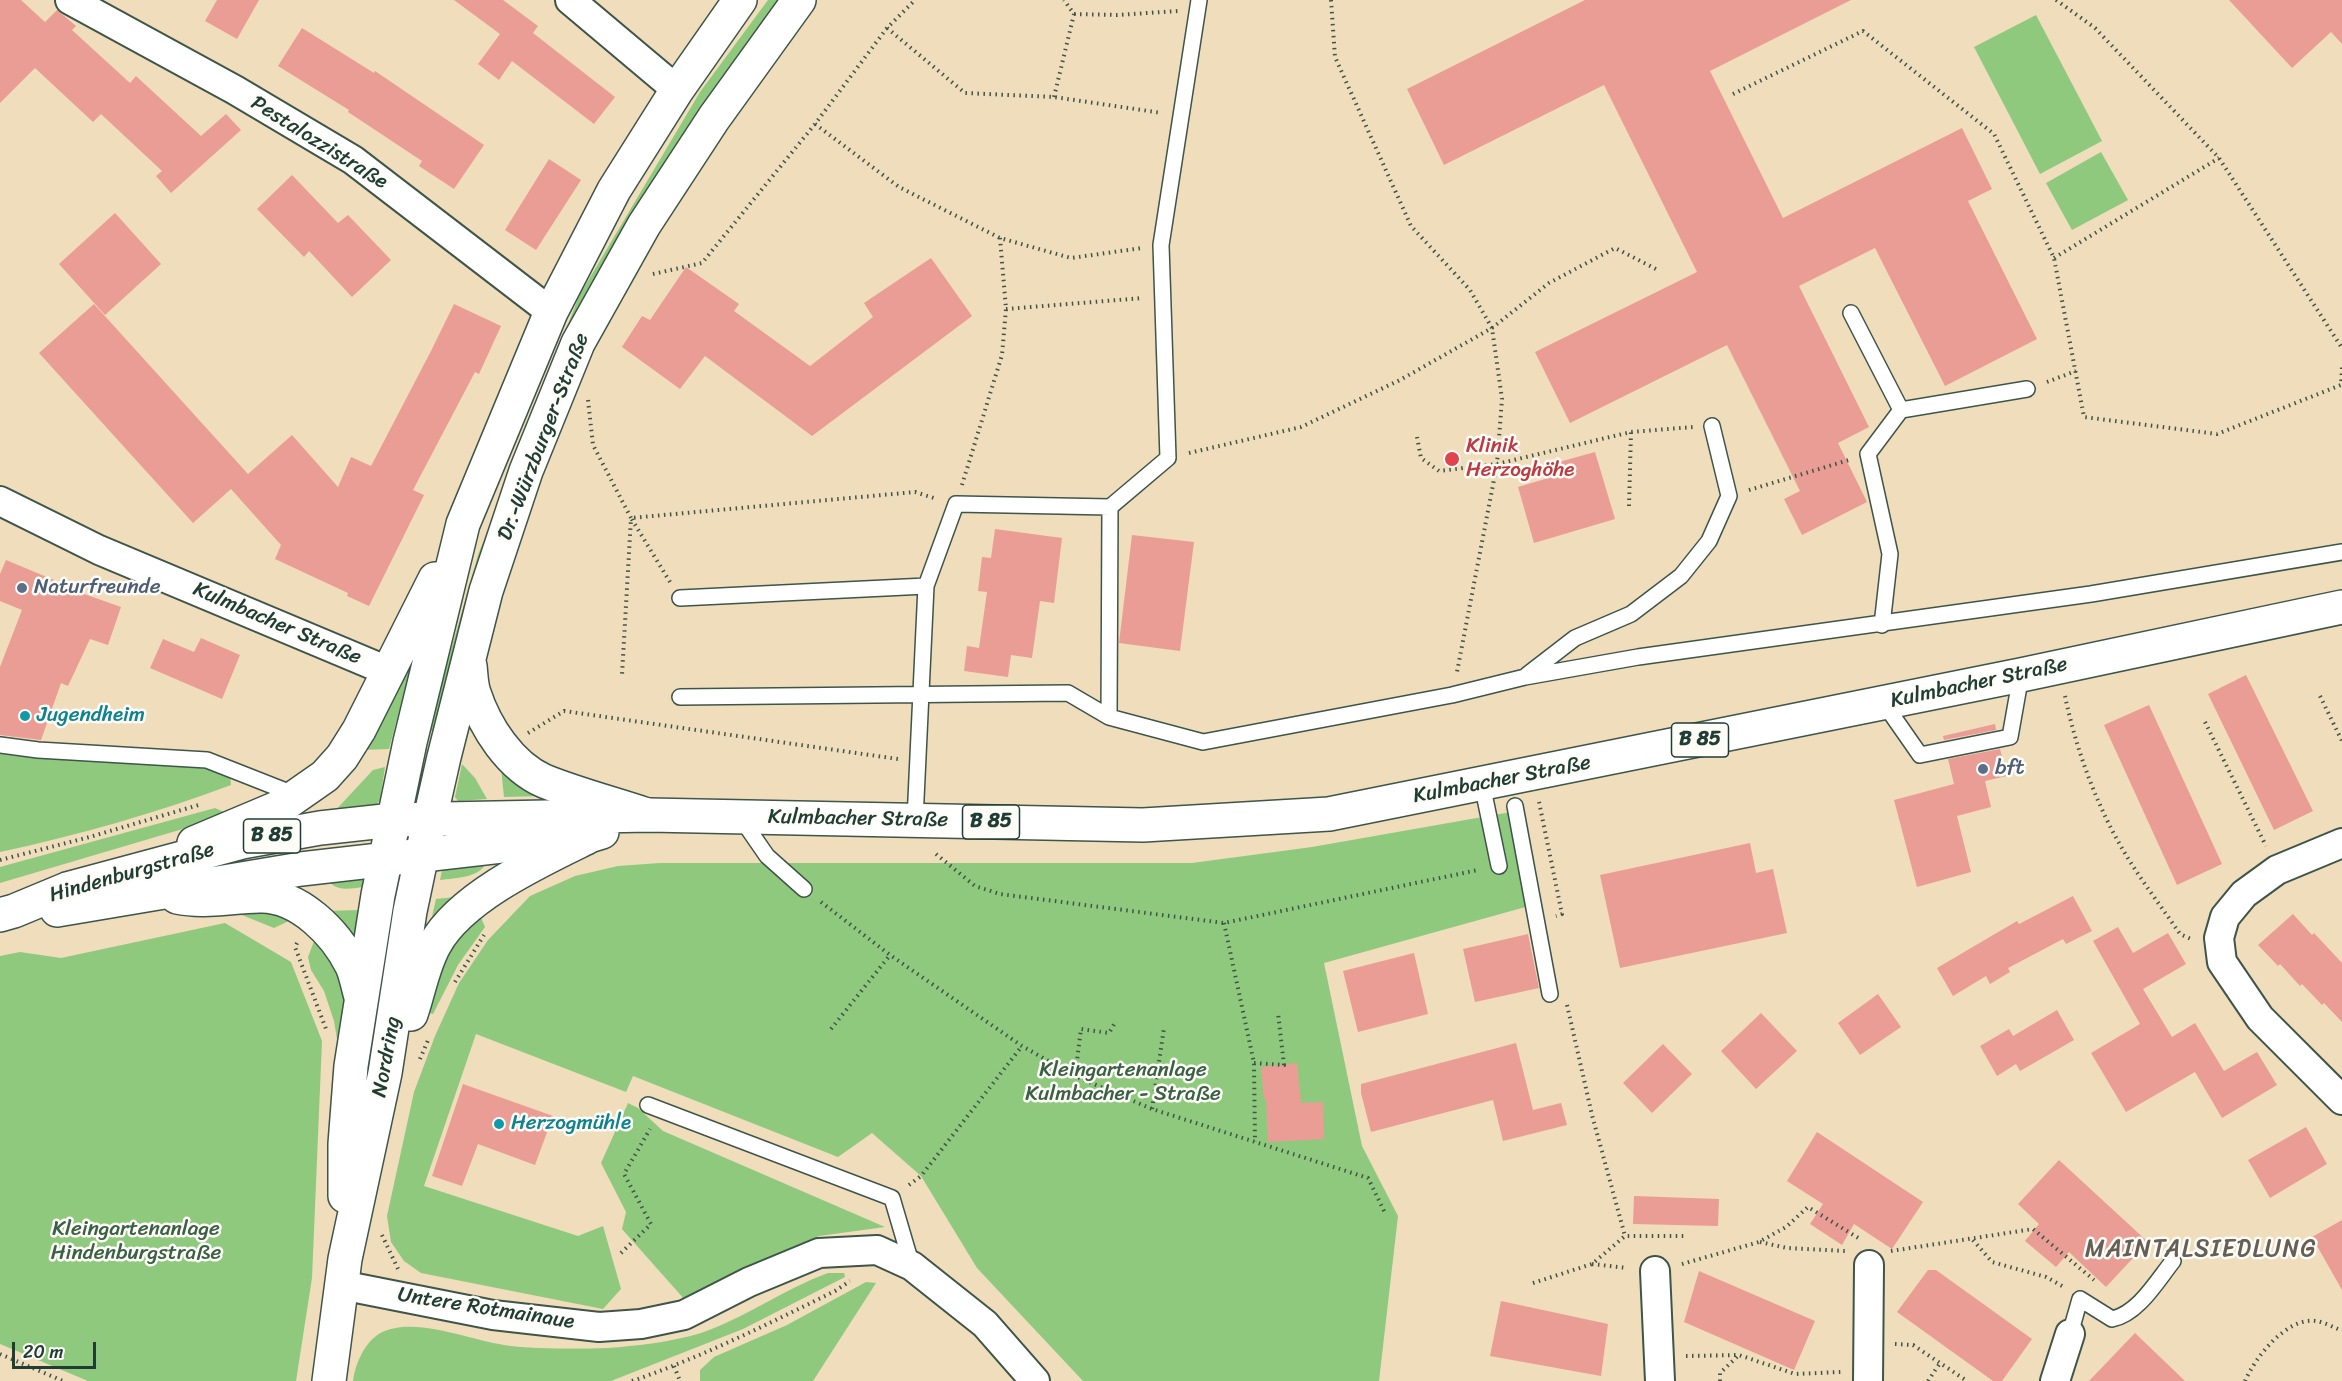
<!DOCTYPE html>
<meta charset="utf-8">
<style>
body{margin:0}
#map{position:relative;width:2342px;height:1381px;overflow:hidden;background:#efddbc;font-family:Sriracha,sans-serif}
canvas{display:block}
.scale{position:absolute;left:12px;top:1342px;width:84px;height:27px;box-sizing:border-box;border:3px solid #1f3d34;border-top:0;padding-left:8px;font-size:18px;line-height:21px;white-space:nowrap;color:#1f3d34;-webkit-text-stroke:4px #fdfcf7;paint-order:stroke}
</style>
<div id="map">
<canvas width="2342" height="1381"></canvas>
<div class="scale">20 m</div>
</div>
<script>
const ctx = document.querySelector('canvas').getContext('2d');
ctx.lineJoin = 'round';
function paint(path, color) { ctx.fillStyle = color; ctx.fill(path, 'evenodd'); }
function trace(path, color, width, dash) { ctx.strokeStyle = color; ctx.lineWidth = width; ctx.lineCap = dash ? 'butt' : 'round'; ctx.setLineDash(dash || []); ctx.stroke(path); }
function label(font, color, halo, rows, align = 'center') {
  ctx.font = font + ' Sriracha,sans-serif'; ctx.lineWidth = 5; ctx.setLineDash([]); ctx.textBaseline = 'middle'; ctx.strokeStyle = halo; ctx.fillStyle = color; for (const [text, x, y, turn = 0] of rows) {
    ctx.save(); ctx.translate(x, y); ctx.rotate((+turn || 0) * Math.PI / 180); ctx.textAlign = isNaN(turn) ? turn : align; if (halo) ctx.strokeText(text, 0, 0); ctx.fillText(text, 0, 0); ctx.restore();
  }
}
paint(new Path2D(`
 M768,0H793L619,248L435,726L426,738L478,555L579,296L700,92Z
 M2036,15L2102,141L2040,174L1974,47Z
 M2101,152L2128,200L2072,230L2046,183Z
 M405,662L412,663L389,749L361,750Z
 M0,752L229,765L231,785C156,813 79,835 0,852Z
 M500,758L544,796L504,797Z
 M462,764L475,778L487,799L458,801L455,797Z
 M385,767L380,800L376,805L333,813L373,770Z
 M215,808L230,815L0,883V867Z
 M1511,812L1529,906L1324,963L1362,1146L1398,1216L1379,1381H1083L977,1268L921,1176L872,1133L838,1157L633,1076L626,1092L476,1034L424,1186L578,1236L603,1226L621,1289L603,1309L421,1273L404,1261L391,1242L387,1216L414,1092L435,1036L459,983L488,940L530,896L575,876L618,866L660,863H1192L1312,847Z
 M487,859C484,878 455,878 440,880L444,861Z
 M322,873L365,875V887C344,889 335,893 322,873Z
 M474,895L431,921L436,899Z
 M248,905L293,919L274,928L227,909Z
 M359,910L355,946L324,911Z
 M479,913L485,927L458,965L433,1014L429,1013C439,967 442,946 479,913Z
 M225,923L291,962L322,1041L312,1278L296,1381H88L0,1344V956L20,952L61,958Z
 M316,936L340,969L347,999L339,1051L334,1021L324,991L311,970L308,957Z
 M628,1103L638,1108L663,1131L885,1227L819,1236L685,1300L622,1229L626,1212L601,1163Z
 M828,1273H844L845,1277L743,1329L611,1381H353C356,1360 368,1334 391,1329C427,1320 474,1342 511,1346C538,1349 580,1349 607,1348C637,1346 671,1342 701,1333C745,1318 784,1289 828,1273Z
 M866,1282L876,1283L813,1381H700V1370L714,1357L787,1325Z`), '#8fc97e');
paint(new Path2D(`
 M0,0H21L45,22L57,10L76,26L72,30L130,83L136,76L201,136L226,114L241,130L171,193L156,176L162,171L116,128L101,114L93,122L35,68L0,103Z
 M217,0H259L237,39L205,21Z
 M454,0H503L538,26L533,33L615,97L594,124L512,61L499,80L478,64L500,34Z
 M1585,0H1851L1710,71L1783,218L1962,128L1992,189L1968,201L2037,339L1945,386L1875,248L1799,286L1869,427L1838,443L1867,502L1802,535L1784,499L1800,491L1727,345L1570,423L1535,352L1697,272L1604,85L1444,165L1407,89Z
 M2229,0H2342V44L2331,32L2292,68Z
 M302,28L374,73L375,71L484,145L454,189L419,166L422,161L348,112L349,110L278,66Z
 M549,159L581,180L536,250L505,230Z
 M292,175L338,223L348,215L391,260L352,297L309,251L304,257L257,209Z
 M115,213L161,264L105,315L59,264Z
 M931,258L972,316L812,436L705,356L680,389L622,347L642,316L650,320L686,267L739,304L734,311L810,366L873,317L864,303Z
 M94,304L248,474L292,435L338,487L351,457L371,466L431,351L454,304L501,326L479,374L475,372L413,490L424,495L369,606L347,596L348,593L275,559L281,545L231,489L193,523L39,353Z
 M1595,452L1615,519L1534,543L1518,487L1562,474L1559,462Z
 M995,529L1062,538L1054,603L1040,601L1032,658L1011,655L1008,677L964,671L967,646L979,648L987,592L978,591L982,557L991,558Z
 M1132,535L1194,542L1180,651L1119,643Z
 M6,560L54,580L53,583L121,607L108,645L90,639L68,686L61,683L41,740L0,735V667L22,610L0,601V574Z
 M201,638L240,655L222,699L150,668L163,639L194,652Z
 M2246,675L2313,811L2274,830L2208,694Z
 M2149,705L2222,864L2177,885L2104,725Z
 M1995,724L1996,730L1944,740L1943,736Z
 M2000,749L2007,776L1985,781L1991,807L1957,816L1971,872L1917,887L1894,800L1954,784L1948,759Z
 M1750,843L1756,873L1773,869L1787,933L1620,968L1600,875Z
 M2073,896L2092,931L2066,944L2063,939L2008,968L2010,972L1990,984L1986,976L1953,996L1937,968L2017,921L2019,924Z
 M2293,914L2312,935L2314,933L2342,963V1022L2324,1003L2322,1005L2302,984L2300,986L2280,964L2278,966L2258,945Z
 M2118,927L2133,953L2168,933L2186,964L2143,989L2172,1037L2195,1023L2224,1071L2257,1052L2277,1085L2222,1118L2195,1072L2126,1112L2091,1053L2140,1024L2093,941Z
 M1528,934L1539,988L1475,1002L1463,949Z
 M1414,953L1428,1014L1358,1032L1343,971Z
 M1878,994L1901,1027L1860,1055L1838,1023Z
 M2057,1010L2074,1040L2020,1071L2016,1064L1997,1076L1980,1046L2009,1029L2013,1036Z
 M1761,1013L1797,1051L1756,1089L1721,1051Z
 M1516,1043L1533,1110L1561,1103L1567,1125L1503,1141L1493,1100L1371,1132L1361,1093V1084Z
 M1663,1044L1692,1074L1652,1113L1623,1083Z
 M1297,1063L1301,1103L1323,1102L1324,1139L1268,1142L1266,1099L1264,1100L1261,1067Z
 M463,1084L553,1116L535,1165L478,1144L462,1186L432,1176Z
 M2306,1127L2327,1164L2270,1198L2248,1160Z
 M1817,1132L1923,1202L1892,1249L1854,1224L1842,1245L1810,1224L1823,1204L1787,1181Z
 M2059,1160L2148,1242L2106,1287L2069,1252L2056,1267L2025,1241L2039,1224L2018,1204Z
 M1634,1196L1719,1199L1718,1226L1633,1224Z
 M2342,1220V1290L2312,1237Z
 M1928,1270H1936L2032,1339L2002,1381H1993L1897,1312Z
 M1699,1271L1815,1321L1794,1370L1684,1322Z
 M1501,1301L1608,1324L1601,1376L1490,1356Z
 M2135,1333L2185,1381H2089Z`), '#ea9d95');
const lane = new Path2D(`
 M1851,313L1901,410L1868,454L1890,554L1882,625
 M1901,410L2027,389
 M680,598L926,586
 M1527,675L1575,638L1631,614L1681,576L1709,541L1729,496L1712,426
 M680,697L1068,693L1109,717L1203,742L1452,695L1525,677L1638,657L2091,594L2342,552
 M1883,702L1920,755L2010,737L2021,675
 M1109,717L1110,507
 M0,745L38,750L207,760L296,795
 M1482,784L1499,866
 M1515,806L1550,994
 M740,817L767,856L804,889
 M915,820L926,586L956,504L1110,507L1168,458L1161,245L1199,0
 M648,1105L892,1198L912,1266
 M2070,1334L2080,1299L2112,1319C2138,1314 2157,1281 2173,1261`);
const street = new Path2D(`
 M70,0L235,90L353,160L551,312
 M570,0L677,90
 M0,501L99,550L390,672
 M2342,843L2277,870L2244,894L2225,917L2219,938L2222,962L2260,1018L2342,1100
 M1655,1271L1660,1381
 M341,1285L493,1315L599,1327L641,1324L684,1315L749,1282L819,1253L877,1250L912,1266L985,1324L1035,1381
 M1868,1381L1869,1265
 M2055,1381L2070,1334`);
const secondary = new Path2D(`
 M470,666C471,674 471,685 474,693C485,727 510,766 544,781C576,794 611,803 644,814
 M194,843L282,806L325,776L342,757L359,730L435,579
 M177,897C205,903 232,896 260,896C299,895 336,933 352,966C356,975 358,987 361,997
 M411,1014C419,991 423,965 435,944C461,897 539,861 586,838
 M345,1196V1144L351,1066L378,895L410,742L463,524L551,312L614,190L677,90L740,0
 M329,1381L345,1259L385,1073L410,911L422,854L444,757L486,591L526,471L578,343L644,225L714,118L799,0`);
const primary = new Path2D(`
 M57,910L301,869L589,836L602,832
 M0,915L14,911L67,889L242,842L320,828L393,820L649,815L1143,825L1329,814L2021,675L2342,607`);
trace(lane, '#3e5548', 18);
trace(street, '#3e5548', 32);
trace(secondary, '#3e5548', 36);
trace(primary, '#3e5548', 36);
trace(new Path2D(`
 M1331,0L1335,57L1411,226L1470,290L1492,328L1502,399L1497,464L1457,672
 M2056,0L2095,28L2219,158L2342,348
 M1074,14L1117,15L1178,11
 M887,28L965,93L1054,97L1162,113
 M1733,94L1863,31L1994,134L2054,258L2084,417L2217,434L2341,385L2342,367
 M1054,97L1074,14L1064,0
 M815,124L899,187L1000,238L1071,258L1142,248
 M2054,258L2219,158
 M653,274L702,263L815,124L887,28L915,0
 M1006,309L1143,298
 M2047,382L2076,371
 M588,400L593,445L631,518L622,675
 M1417,437L1421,458L1439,471L1497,464L1631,432L1693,427
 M1189,453L1301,427L1400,380L1492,328L1549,283L1615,248L1658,270
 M962,485L1002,355L1006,309L1000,238
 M1749,490L1849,460
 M1629,506L1631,432
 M670,582L631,518L915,492L937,499
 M2065,696C2076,749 2096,804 2123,850C2140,879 2161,906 2180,934L2193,940
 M2320,696L2342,741
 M2205,722L2266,846
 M528,733L564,711L898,759
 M1539,802L1562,914L1556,916
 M936,854L975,886L1000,894L1224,923L1478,870
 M0,860L86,838L202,804
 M821,902L890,955L1022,1046L1075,1076L1152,1109L1368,1178L1386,1215
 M1224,923L1254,1063L1255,1142
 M297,943L295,947L326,1029
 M455,982L484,935
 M1567,1005L1592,1115L1625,1236
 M831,1029L890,955
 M420,1059L429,1038
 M1254,1063L1284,1065L1278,1013
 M1075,1076L1081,1029L1109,1033L1116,1021
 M1152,1109L1164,1028
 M909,1185L921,1176L1022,1046
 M382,1235L398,1269
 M1973,1240L1992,1262L2046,1277L2064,1287
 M1760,1242L1787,1248L1845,1251
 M1891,1251L2033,1229L2094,1280
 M621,1253L651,1224L624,1174L650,1129
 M1592,1264L1627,1268
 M1682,1264L1759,1242L1786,1227L1808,1207L1860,1239
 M1533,1283L1592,1264L1625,1236H1687
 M1895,1344L1913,1345L1967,1381
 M0,1354L63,1381
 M1686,1356L1739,1355L1795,1374L1841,1372
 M674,1366L680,1381
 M632,1381C702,1357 768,1324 835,1291L850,1281
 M1720,1381V1373L1738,1356
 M1928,1381L1940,1363
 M2245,1381C2255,1358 2286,1317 2316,1321C2323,1322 2331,1326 2338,1329L2342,1328`), '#3e5548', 4, [1.5, 4.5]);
trace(lane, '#fff', 15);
trace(street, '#fff', 28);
trace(secondary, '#fff', 33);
trace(primary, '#fff', 33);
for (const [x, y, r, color] of [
 [1452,459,8,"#e0444e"],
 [22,588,6,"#5c6f8a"],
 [25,716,6,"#0f9aa8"],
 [1983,769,6,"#5c6f8a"],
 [499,1124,6,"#0f9aa8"]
]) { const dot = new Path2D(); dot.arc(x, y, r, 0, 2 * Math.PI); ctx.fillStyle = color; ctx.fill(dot); trace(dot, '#fdfcf7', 2); }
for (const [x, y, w] of [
 [1700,740,57],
 [991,822,57],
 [272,836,57]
]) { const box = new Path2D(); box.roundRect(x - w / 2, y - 17, w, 34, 4.5); ctx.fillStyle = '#fdfcf7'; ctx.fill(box); trace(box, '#1f3d34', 1.5); }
label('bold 20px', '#1f3d34', null, [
 ["B 85",1700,740],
 ["B 85",991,822],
 ["B 85",272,836]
]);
label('21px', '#1f3d34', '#fdfcf7', [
 ["Pestalozzistraße",319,143,32],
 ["Dr.-Würzburger-Straße",544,437,-69],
 ["Kulmbacher Straße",277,624,23],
 ["Kulmbacher Straße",1979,683,-12],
 ["Kulmbacher Straße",1502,780,-11],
 ["Kulmbacher Straße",858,819,1],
 ["Hindenburgstraße",132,873,-16],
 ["Nordring",387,1057,-80],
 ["Untere Rotmainaue",486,1309,9]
]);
label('21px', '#be3a42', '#fdfcf7', [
 ["Klinik",1466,447],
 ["Herzoghöhe",1466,471]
], 'left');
label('21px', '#4e5e75', '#fdfcf7', [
 ["Naturfreunde",34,588],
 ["bft",1995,769]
], 'left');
label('21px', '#0d838f', '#fdfcf7', [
 ["Jugendheim",37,716],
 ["Herzogmühle",511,1124]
], 'left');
label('21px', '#3b6046', '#fdfcf7', [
 ["Kleingartenanlage",1123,1071],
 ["Kulmbacher - Straße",1123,1095],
 ["Kleingartenanlage",136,1230],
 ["Hindenburgstraße",136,1254]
]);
ctx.letterSpacing = '1.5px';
label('24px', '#665f56', '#fdfcf7', [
 ["MAINTALSIEDLUNG",2201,1250]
]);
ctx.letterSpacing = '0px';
</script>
